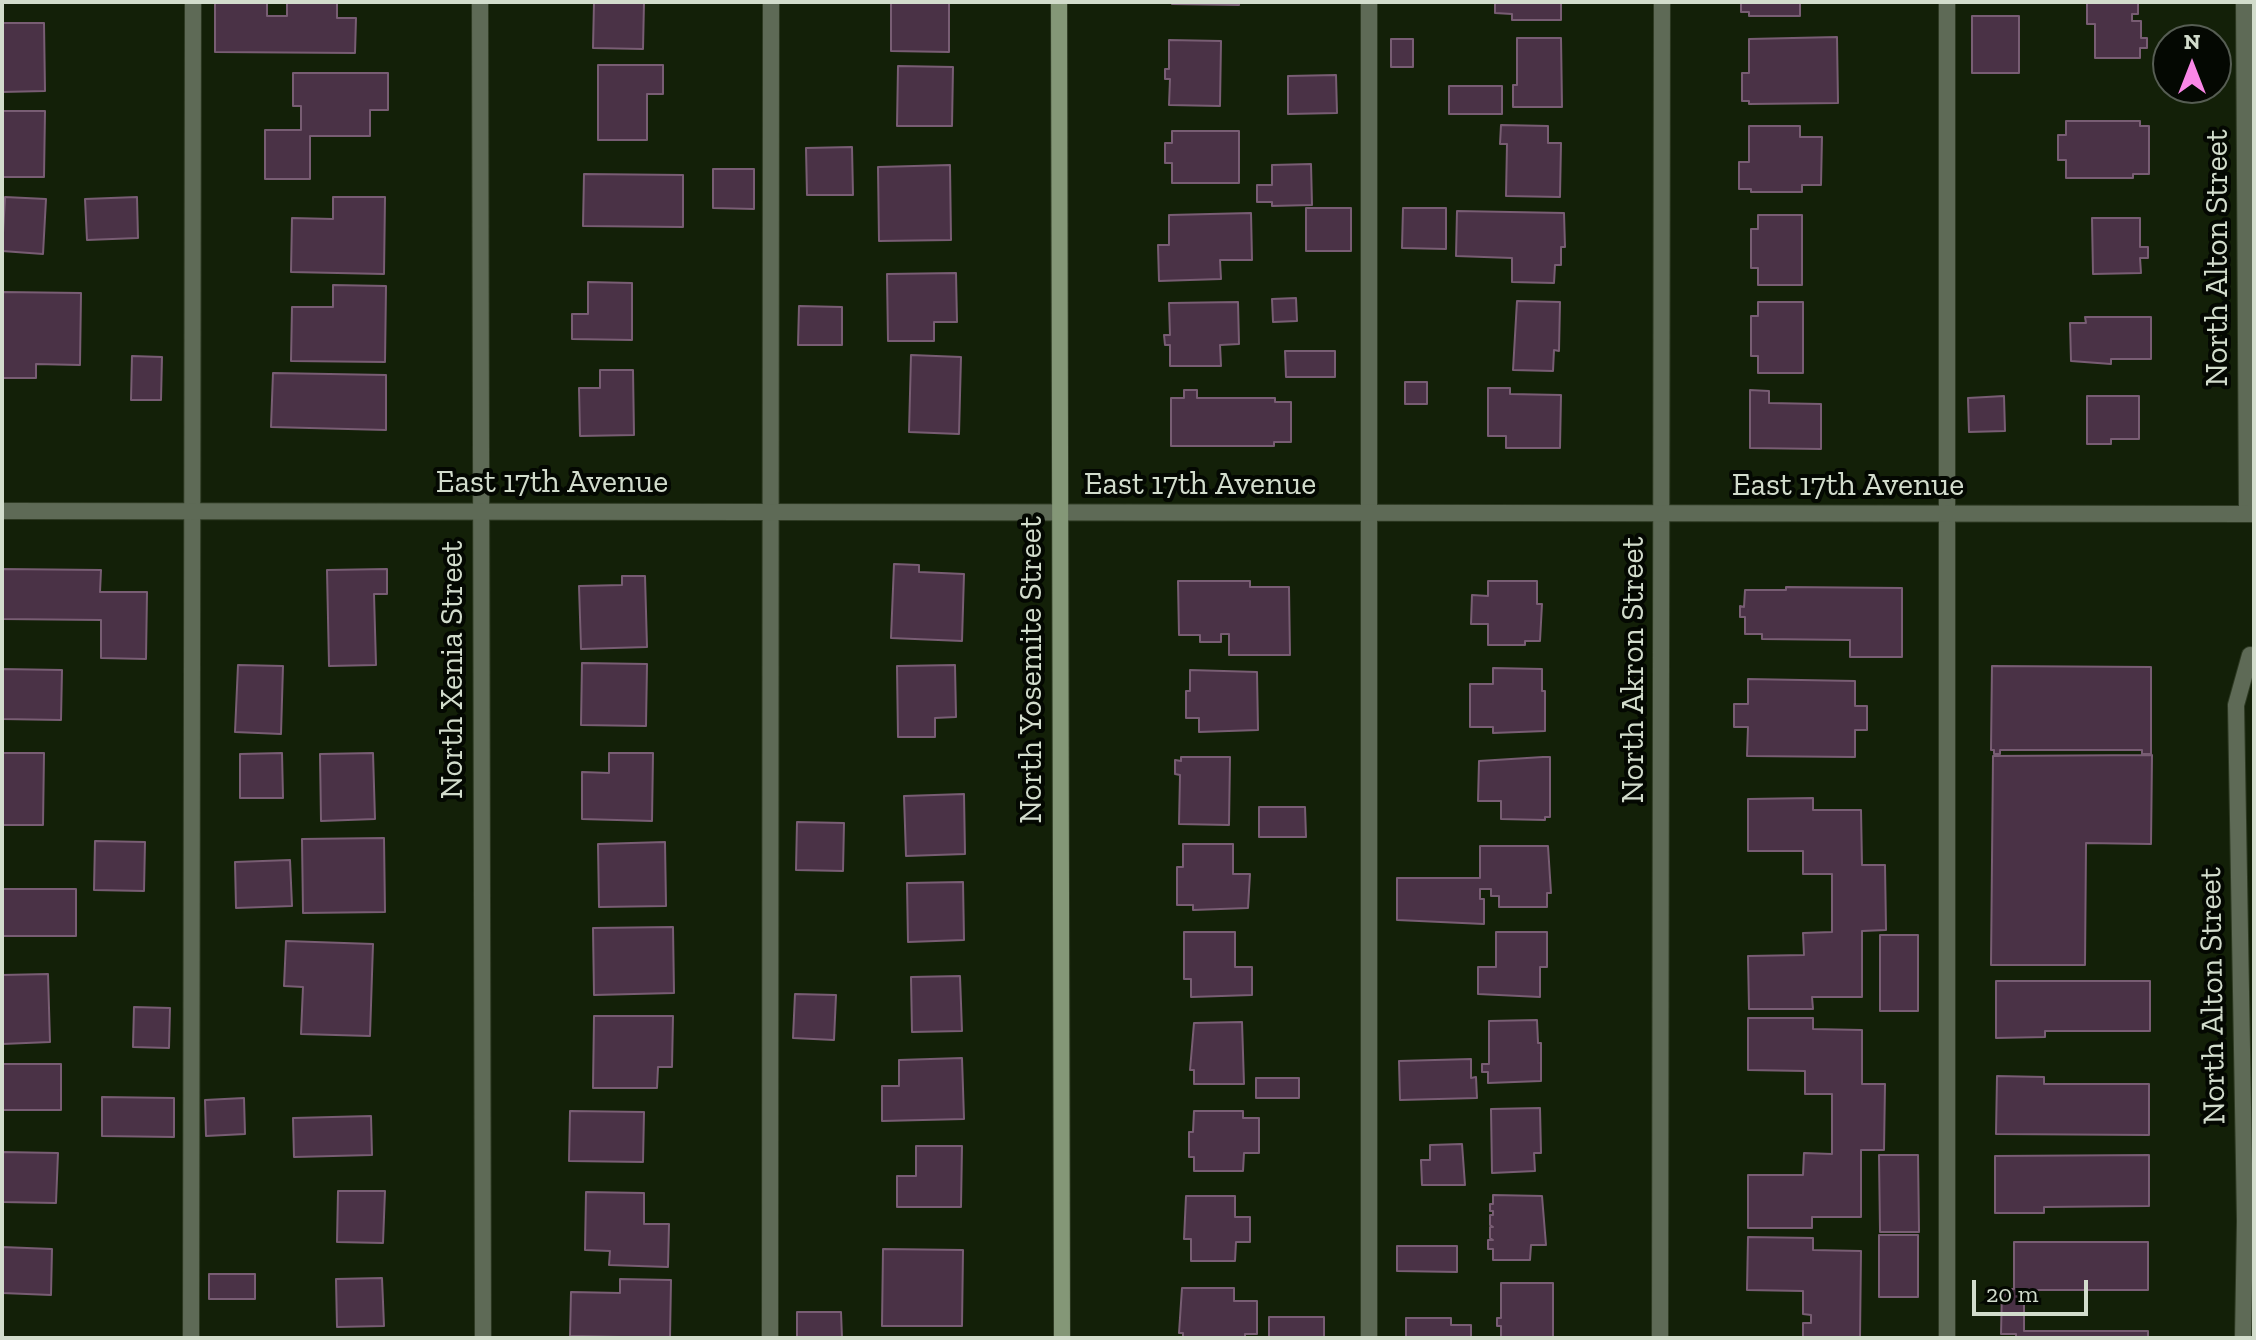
<!DOCTYPE html>
<style>
body{margin:0}
#map{position:relative;width:2256px;height:1340px;overflow:hidden;background:#132008;font-family:"Zilla Slab",serif}
canvas{display:block}
.frame{position:absolute;inset:0;border:4px solid #d2dccc;pointer-events:none}
.north{position:absolute;left:2152px;top:24px;width:80px;height:80px;box-sizing:border-box;background:#040802;border:2px solid #565d53;border-radius:50%;rotate:0deg;font-size:22px;font-weight:700;line-height:32px;text-align:center;color:#d2dccc}
.north::after{content:'';display:block;margin:auto;width:28px;height:36px;background:#fa87e7;clip-path:polygon(50% 0,100% 100%,50% 72%,0 100%)}
.scale{position:absolute;left:1972px;top:1280px;width:116px;height:36px;box-sizing:border-box;border:4px solid #d2dccc;border-top:0;padding-left:10px;font-size:24px;line-height:28px;white-space:nowrap;color:#d2dccc;-webkit-text-stroke:6px #040802;paint-order:stroke}
</style>
<div id="map">
<canvas width="2256" height="1340"></canvas>
<div class="frame"></div>
<div class="north">N</div>
<div class="scale">20 m</div>
</div>
<script>
const ctx = document.querySelector('canvas').getContext('2d');
ctx.lineJoin = 'round';
function paint(path, color) { ctx.fillStyle = color; ctx.fill(path, 'evenodd'); }
function trace(path, color, width, dash) { ctx.strokeStyle = color; ctx.lineWidth = width; ctx.lineCap = dash ? 'butt' : 'round'; ctx.setLineDash(dash || []); ctx.stroke(path); }
function label(font, color, halo, rows, align = 'center') {
  ctx.font = font + ' "Zilla Slab",serif'; ctx.lineWidth = 8; ctx.setLineDash([]); ctx.textBaseline = 'middle'; ctx.strokeStyle = halo; ctx.fillStyle = color; for (const [text, x, y, turn = 0] of rows) {
    ctx.save(); ctx.translate(x, y); ctx.rotate((+turn || 0) * Math.PI / 180); ctx.textAlign = isNaN(turn) ? turn : align; if (halo) ctx.strokeText(text, 0, 0); ctx.fillText(text, 0, 0); ctx.restore();
  }
}
const building = new Path2D(`
 M215,2H267V16H287V2H337V18H356L355,53L215,52Z
 M594,2H644L643,49L593,48Z
 M891,2H949V52L891,51Z
 M1172,2H1239V5L1172,4Z
 M1495,2H1561V20H1512V14L1495,13Z
 M1741,2H1800V16H1749V12H1741Z
 M2087,2L2138,3V14H2132V21H2141V38H2147V48H2140V58H2095V24H2087Z
 M1972,16H2019V73H1972Z
 M2,23H44L45,91L2,92Z
 M1837,37L1838,103L1749,104V101H1742V73H1749V39Z
 M1517,38H1561L1562,107H1513V85H1517Z
 M1391,39H1413V67H1391Z
 M1169,40L1221,41L1220,106L1169,105L1170,79H1165V69H1169Z
 M598,65H663V94H647V140H598Z
 M898,66L953,67L952,126H897Z
 M293,73H388V110H370V136H310V179H265V130H301V106H293Z
 M1336,75L1337,113L1288,114V76Z
 M1449,86H1502V114H1449Z
 M2,111H45L44,177H2Z
 M2066,121H2140V126H2149V174H2133V178H2066V160H2058V135H2066Z
 M1501,125L1548,126V143H1561L1560,197L1506,196L1507,144H1500Z
 M1749,126H1800V137H1822L1821,185H1802V192H1751V189H1739V162H1749Z
 M1172,131H1239V183H1172V163H1165V143H1172Z
 M852,147L853,195H807L806,148Z
 M1311,164L1312,205L1272,206V202H1257V185H1272V165Z
 M950,165L951,240L879,241L878,167Z
 M713,169H754V209L713,208Z
 M584,174L683,175V227L583,226Z
 M5,197L46,199L43,254L2,251Z
 M137,197L138,238L87,240L85,199Z
 M333,197H385L384,274L291,272L292,218L333,219Z
 M1306,208H1351V251H1306Z
 M1403,208H1446V249L1402,248Z
 M1457,211L1564,213L1565,247H1561V265H1555L1554,283L1512,282V258L1456,256Z
 M1251,213L1252,260H1220L1221,279L1159,281L1158,245H1169V215Z
 M1758,215H1802V285H1758V268H1751V229H1758Z
 M2092,218H2140V247H2148V258H2140L2141,273L2093,274Z
 M956,273L957,322H934V341H888L887,274Z
 M588,282L632,283V340L572,339V314H588Z
 M333,285L386,286L385,362L291,361L292,307H333Z
 M2,292L81,293L80,365L36,364V378H2Z
 M1296,298L1297,321L1273,322L1272,299Z
 M1517,301L1560,302L1559,351L1554,350L1553,371L1513,370Z
 M1238,302L1239,344L1220,345L1221,366H1170V345H1165L1164,335H1170L1169,303Z
 M1758,302H1803V373H1758V356H1751V316H1758Z
 M799,306L842,307V345H798Z
 M2085,317H2151V359H2111V364L2071,361L2070,323H2086Z
 M1285,351H1335V377H1286Z
 M911,355L961,357L959,434L909,432Z
 M132,356L162,357L161,400H131Z
 M600,370H633L634,435L580,436L579,388H600Z
 M273,373L386,375V430L271,427Z
 M1405,382H1427V404H1405Z
 M1488,388H1510V394L1561,395L1560,448H1506V436H1488Z
 M1184,390H1197V398H1275V402H1291V442H1274V446H1171V398H1184Z
 M1750,390L1769,391V403L1821,404V449L1750,448Z
 M2004,396L2005,431L1969,432L1968,398Z
 M2087,396H2139V439H2111V444H2087Z
 M894,564L919,565V572L964,574L962,641L891,638Z
 M2,569L101,570L100,592H147L146,659L101,658V620L2,619Z
 M387,569V594H374L376,665L329,666L327,570Z
 M622,576H645L647,647L581,649L579,586L622,585Z
 M1178,581H1250V587H1289L1290,655H1229V634H1221V642H1200V635H1179Z
 M1488,581H1537V604H1542L1540,641H1525V645H1488V624H1471L1472,595L1488,596Z
 M1786,587L1902,588V657H1850V640L1762,639V634H1745V617H1740V606L1744,607L1745,590H1786Z
 M582,663L647,664L646,726L581,725Z
 M238,665L283,666L281,734L235,732Z
 M955,665L956,717L935,718V737H898L897,666Z
 M1992,666L2151,667V754H2142V750H2000V754H1994V750H1991Z
 M1493,668L1542,669V691H1545V731L1493,733V727H1470V684H1493Z
 M2,669L62,670L61,720L2,719Z
 M1190,670L1257,672L1258,730L1199,732V718H1186V691H1190Z
 M1748,679L1855,681V706H1867V730H1855V757L1747,756L1748,727H1734V704H1748Z
 M2,753H44L43,825H2Z
 M282,753L283,798H240V754Z
 M373,753L375,819L321,821L320,754Z
 M609,753H653L652,821L582,819V772L609,773Z
 M2152,755L2151,844L2086,843L2085,965H1991L1993,756Z
 M1181,757H1230L1229,825L1179,824L1180,775L1175,774V760L1181,761Z
 M1543,757H1550V817H1545V820L1501,819V801H1478L1479,761Z
 M964,794L965,854L906,856L904,796Z
 M1813,798V810H1861L1862,865H1885L1886,930L1862,931V997H1812L1813,1009H1749L1748,956L1804,955L1803,933L1832,932V874H1803V851H1748V799Z
 M1259,807H1305L1306,837H1259Z
 M797,822L844,823L843,871L796,870Z
 M384,838L385,912L303,913L302,839Z
 M95,841L145,842L144,891L94,890Z
 M665,842L666,906L599,907L598,844Z
 M1183,844H1233V874H1250L1248,908L1193,910V905H1177V867H1183Z
 M1480,846H1548L1551,893H1547V907H1499V896H1491V889H1480V899H1484V924L1397,920V878H1480Z
 M290,860L292,906L236,908L235,862Z
 M963,882L964,940L908,942L907,883Z
 M2,889H76V936H2Z
 M673,927L674,993L594,995L593,928Z
 M1184,932H1235V967H1252V995L1191,997V979H1184Z
 M1496,932H1547V967H1540V997L1478,994V967H1496Z
 M1880,935H1918V1011H1880Z
 M286,941L373,944L370,1036L301,1034L303,987L284,986Z
 M48,974L50,1042L2,1044V975Z
 M960,976L962,1031L912,1032L911,977Z
 M1996,981H2150V1031H2045V1037L1996,1038Z
 M795,994L836,995L834,1040L793,1038Z
 M134,1007L170,1008L169,1048L133,1047Z
 M594,1016H673L672,1067H658L657,1088H593Z
 M1748,1018H1813V1029L1862,1030V1084H1885L1884,1150H1861V1217H1812V1228H1748V1175H1803L1804,1153L1832,1154V1094H1805V1071L1748,1070Z
 M1537,1020L1538,1043H1541V1081L1488,1083V1072H1482V1064H1489V1021Z
 M1242,1022L1244,1084H1194V1070H1190L1194,1023Z
 M962,1058L964,1119L882,1121V1086H899V1060Z
 M1471,1059V1078L1476,1077L1477,1098L1400,1100L1399,1061Z
 M2,1064H61V1110H2Z
 M1997,1076L2044,1077V1084H2149V1135L1996,1134Z
 M1256,1078H1299V1098H1256Z
 M102,1097L174,1098V1137L102,1136Z
 M244,1098L245,1134L206,1136L205,1100Z
 M1540,1108L1541,1153H1534L1535,1171L1492,1173L1491,1109Z
 M570,1111L644,1112L643,1162L569,1161Z
 M1194,1111H1243V1118H1259V1153H1244L1243,1171H1194V1157H1189V1132H1193Z
 M371,1116L372,1155L294,1157L293,1118Z
 M1462,1144L1465,1185H1422L1421,1160H1430V1145Z
 M916,1146H962L961,1207H897V1176H916Z
 M2,1152L58,1153L56,1203L2,1202Z
 M1879,1155H1918L1919,1232H1880Z
 M2149,1155V1206L2044,1207V1213H1995V1156Z
 M338,1191H385L383,1243L337,1242Z
 M586,1192L644,1193V1224H669L668,1267L609,1265L610,1251L585,1250Z
 M1493,1195L1542,1196L1546,1245H1531L1530,1260H1493V1249H1488V1240H1493L1490,1238V1227H1493L1490,1225V1215H1493V1211H1490V1204H1493Z
 M1186,1196H1235V1217H1250V1242H1236L1235,1261H1191V1239H1184Z
 M1879,1235H1918V1297H1879Z
 M1748,1237L1813,1238V1250L1861,1251L1860,1338H1803V1323H1811V1315L1803,1314V1291L1747,1290Z
 M2014,1242H2148V1290H2024V1331H2148V1338H2016V1334H2001L2002,1289H2014Z
 M1397,1246H1457V1272L1397,1271Z
 M2,1247L52,1249L51,1295L2,1293Z
 M883,1249L963,1250L962,1326H882Z
 M209,1274H255V1299H209Z
 M382,1278L384,1326L337,1327L336,1279Z
 M620,1279L671,1280L670,1338L570,1336L571,1292L620,1293Z
 M1501,1283H1553V1338H1501V1326H1497V1318H1501Z
 M1182,1288H1234V1301H1257V1334H1245V1338H1183V1333H1179Z
 M797,1312H841L842,1338H797Z
 M1269,1317H1324V1338H1269Z
 M1406,1318H1451V1325H1471V1338H1406Z`);
paint(building, '#4a3246');
trace(building, '#785d73', 2);
const service = new Path2D(`
 M1369,2V1338
 M1947,2V1338
 M191,1338L193,2
 M770,1338L771,2`);
const minor = new Path2D(`
 M480,2L483,1338
 M2244,2L2247,514
 M1660,1338L1662,2
 M2243,1338L2245,1221L2236,705L2250,655`);
const tertiary = new Path2D(`
 M2,511L2254,514`);
const secondary = new Path2D(`
 M1059,2L1062,1338`);
trace(service, '#2e3a23', 18);
trace(minor, '#2e3a23', 18);
trace(tertiary, '#2e3a23', 18);
trace(secondary, '#2e3a23', 18);
trace(service, '#5e6a56', 16);
trace(minor, '#5e6a56', 16);
trace(tertiary, '#5e6a56', 16);
trace(secondary, '#849777', 16);
label('32px', '#d2dccc', '#040802', [
 ["North Alton Street",2218,258,-90],
 ["East 17th Avenue",552,483],
 ["East 17th Avenue",1200,485],
 ["East 17th Avenue",1848,486],
 ["North Xenia Street",453,670,-90],
 ["North Yosemite Street",1032,670,-90],
 ["North Akron Street",1634,670,-90],
 ["North Alton Street",2213,996,-91]
]);
</script>
